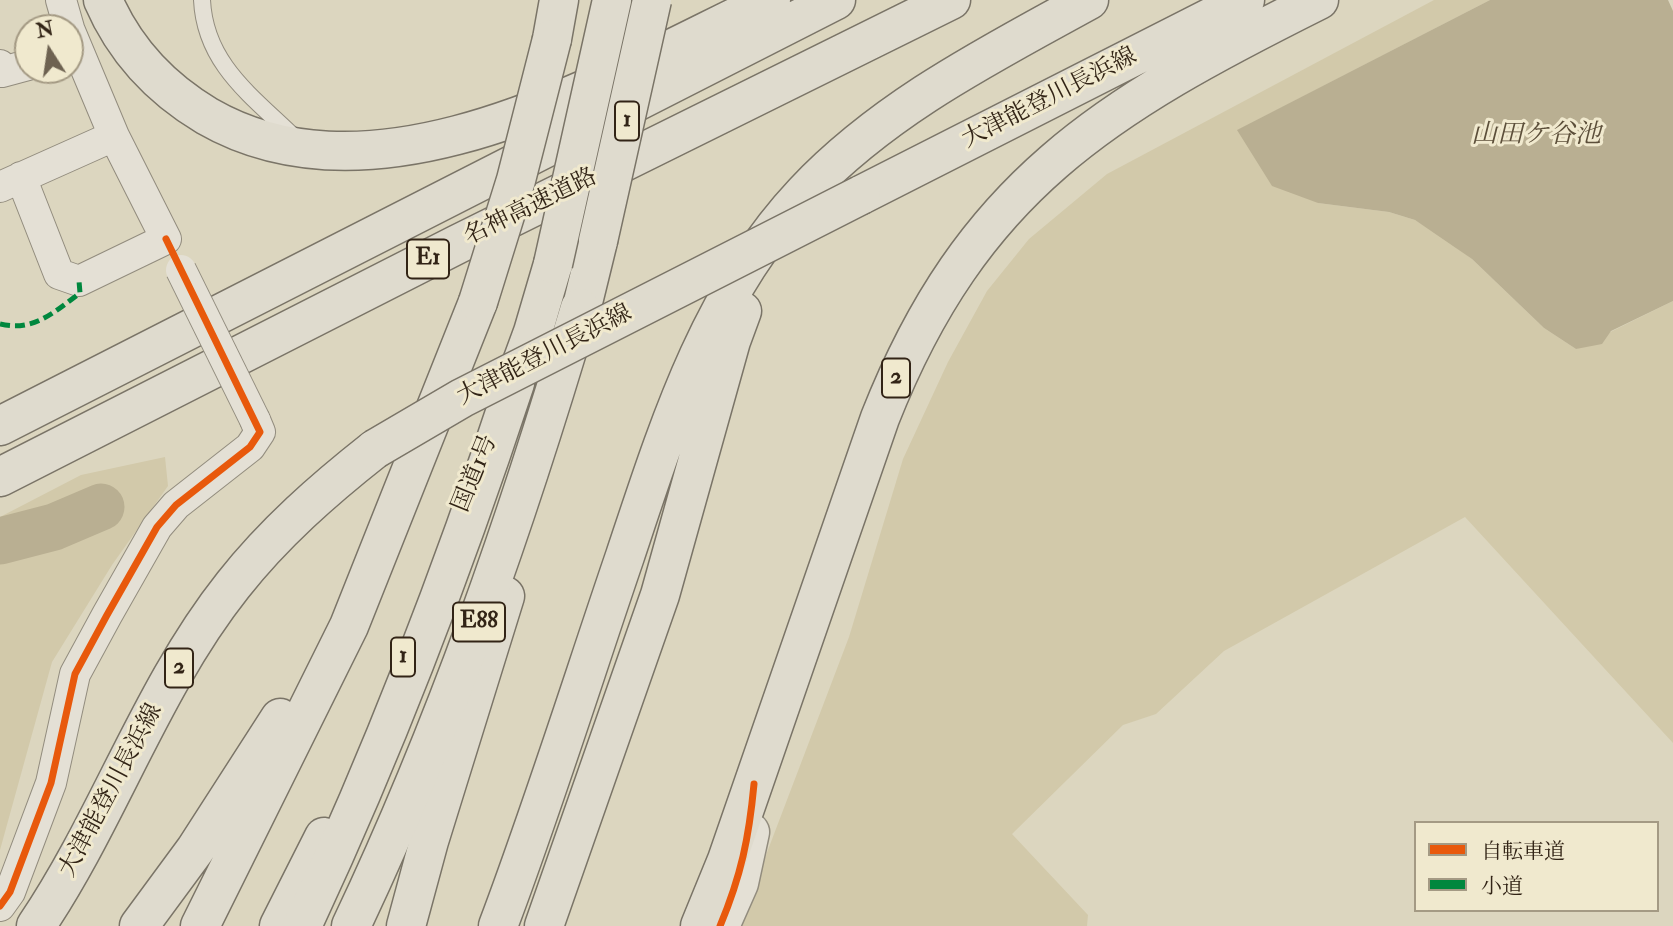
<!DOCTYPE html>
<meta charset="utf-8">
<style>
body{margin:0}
#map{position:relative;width:1673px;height:926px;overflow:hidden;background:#dcd6bf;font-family:"IM FELL Double Pica","Noto Serif JP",serif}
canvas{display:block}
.legend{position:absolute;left:1414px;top:821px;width:245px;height:91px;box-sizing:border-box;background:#f0e9ce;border:2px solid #a49a84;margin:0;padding:9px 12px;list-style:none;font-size:21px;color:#322416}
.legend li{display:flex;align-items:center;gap:14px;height:35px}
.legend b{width:35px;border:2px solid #a49a84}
.north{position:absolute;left:14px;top:14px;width:70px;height:70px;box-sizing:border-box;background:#f0e9ce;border:2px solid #a49a84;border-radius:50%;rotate:348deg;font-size:19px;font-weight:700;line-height:28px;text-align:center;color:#322416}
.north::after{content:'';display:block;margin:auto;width:24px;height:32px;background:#6e6251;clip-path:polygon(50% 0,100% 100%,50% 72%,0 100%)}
</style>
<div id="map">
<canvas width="1673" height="926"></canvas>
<ul class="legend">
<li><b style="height:9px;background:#e8590c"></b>自転車道</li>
<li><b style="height:9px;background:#00873e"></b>小道</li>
</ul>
<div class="north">N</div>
</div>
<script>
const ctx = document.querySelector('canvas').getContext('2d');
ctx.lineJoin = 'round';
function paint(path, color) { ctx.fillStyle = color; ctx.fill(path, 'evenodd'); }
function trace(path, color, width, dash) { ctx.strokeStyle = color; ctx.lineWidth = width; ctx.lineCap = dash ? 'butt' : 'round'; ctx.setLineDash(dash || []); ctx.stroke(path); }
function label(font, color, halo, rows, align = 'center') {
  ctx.font = font + ' "IM FELL Double Pica","Noto Serif JP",serif'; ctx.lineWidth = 6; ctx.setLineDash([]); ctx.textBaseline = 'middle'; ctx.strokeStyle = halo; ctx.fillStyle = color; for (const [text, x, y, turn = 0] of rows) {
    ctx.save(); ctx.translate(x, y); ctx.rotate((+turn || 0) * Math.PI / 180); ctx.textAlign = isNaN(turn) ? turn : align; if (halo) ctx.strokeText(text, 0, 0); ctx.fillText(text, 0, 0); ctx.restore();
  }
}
paint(new Path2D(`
 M1434,0H1490L1238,130L1318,203L1389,212L1415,220L1444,238L1472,259L1544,328L1576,349L1673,301V743L1465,517L1224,651L1156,714L1123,725L1012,834L1088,915L1087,926H739L849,637L903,459L948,362L987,291L1029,239L1107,174Z
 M165,457L168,486L112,565L52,662L0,850V517L81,475Z`), '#d2c9aa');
paint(new Path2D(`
 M1490,0H1668L1673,11V301L1611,331L1602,344L1576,349L1544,328L1472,259L1415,220L1389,212L1318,203L1272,186L1237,130Z`), '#b9af92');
trace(new Path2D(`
 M0,541L54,527L101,507`), '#b9af92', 47);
const service = new Path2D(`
 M202,0C205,64 252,96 295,138`);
const minor = new Path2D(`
 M61,0L69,28
 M0,65L2,72L28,65
 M21,177L59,274L79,281L166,239L114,136L70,31
 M0,187L114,136
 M0,906L10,892L51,783L75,674L107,615L157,527L176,505L250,447L260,432L255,420`);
const tertiary = new Path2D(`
 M720,926L739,883L750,832`);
const primary = new Path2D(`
 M861,195L1245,0
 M36,926C109,818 151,688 233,585C274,533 323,490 375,449
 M700,926L727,860L880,418C972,185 1105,107 1319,0`);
const trunk = new Path2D(`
 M574,339L598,241
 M511,392L533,332L553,264
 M279,926L324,837
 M406,926L429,841L505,596`);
const motorway = new Path2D(`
 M103,0C125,51 160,88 207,116C382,217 612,75 771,0
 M552,39L559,0
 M0,426L836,0
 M0,477L458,244L951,0
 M139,926L195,850L280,718
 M200,926L349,626L478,302
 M302,926C385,749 454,568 515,383
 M351,926C446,726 517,520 580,308
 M498,926C544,804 583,679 625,556C668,427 709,294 804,193C884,108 989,55 1089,0
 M544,926L660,595L731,341L742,311`);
trace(service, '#928c7e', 18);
trace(minor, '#928c7e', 32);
trace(tertiary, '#928c7e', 41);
trace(primary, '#7a7467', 41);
trace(trunk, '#7a7467', 41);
trace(motorway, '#7a7467', 41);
trace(service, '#e4e0d5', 16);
trace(minor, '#e4e0d5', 30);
trace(tertiary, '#e4e0d5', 38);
trace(primary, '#dfdbce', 38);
trace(trunk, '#dfdbce', 38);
trace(motorway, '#dfdbce', 38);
const minorBridge = new Path2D(`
 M181,270L255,420`);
const primaryBridge = new Path2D(`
 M375,449L462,398L861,195`);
const trunkBridge = new Path2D(`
 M598,241L652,0
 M553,264L612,0`);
const motorwayBridge = new Path2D(`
 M478,302L516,180L552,39`);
trace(minorBridge, '#928c7e', 32, []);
trace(primaryBridge, '#7a7467', 41, []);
trace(trunkBridge, '#7a7467', 41, []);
trace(motorwayBridge, '#7a7467', 41, []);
trace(minorBridge, '#e4e0d5', 30);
trace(primaryBridge, '#dfdbce', 38);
trace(trunkBridge, '#dfdbce', 38);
trace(motorwayBridge, '#dfdbce', 38);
trace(new Path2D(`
 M0,324C34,332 54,312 80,293L79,281`), '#00873e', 5, [10, 5]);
trace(new Path2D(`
 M0,906L10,892L51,783L75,674L107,615L157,527L176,505L250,447L260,432L166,239
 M720,926C741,876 749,838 754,784`), '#e8590c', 7);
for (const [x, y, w] of [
 [627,121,24],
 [428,259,42],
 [896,378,28],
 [479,622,52],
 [403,657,24],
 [179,668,28]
]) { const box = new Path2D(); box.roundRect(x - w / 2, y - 19.5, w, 39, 5); ctx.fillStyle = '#f0e9ce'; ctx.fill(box); trace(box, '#322416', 2); }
label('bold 23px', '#322416', null, [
 ["1",627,121],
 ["E1",428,259],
 ["2",896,378],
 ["E88",479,622],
 ["1",403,657],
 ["2",179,668]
]);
label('24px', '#322416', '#f0e9ce', [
 ["大津能登川長浜線",1050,99,-27],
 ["名神高速道路",531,208,-26],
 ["大津能登川長浜線",545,356,-27],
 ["国道1号",476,474,-68],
 ["大津能登川長浜線",112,791,-62]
]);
label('italic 26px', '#5c4f3a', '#f0e9ce', [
 ["山田ケ谷池",1536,136]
]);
</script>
